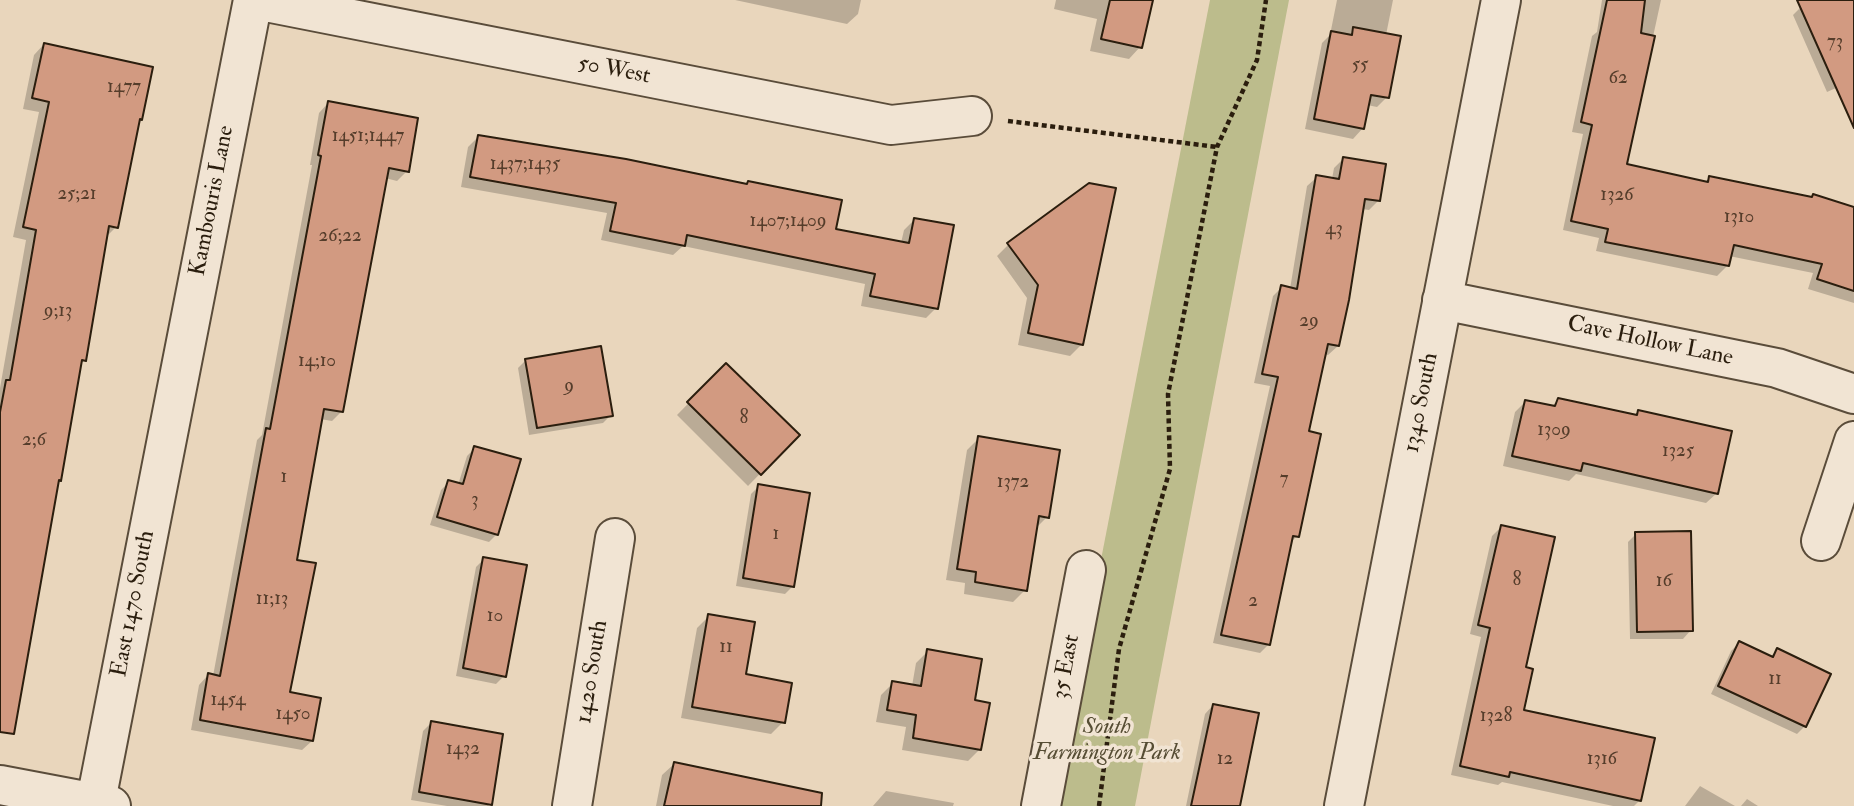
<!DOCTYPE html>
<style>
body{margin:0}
canvas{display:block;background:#e9d6bc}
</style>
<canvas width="1854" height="806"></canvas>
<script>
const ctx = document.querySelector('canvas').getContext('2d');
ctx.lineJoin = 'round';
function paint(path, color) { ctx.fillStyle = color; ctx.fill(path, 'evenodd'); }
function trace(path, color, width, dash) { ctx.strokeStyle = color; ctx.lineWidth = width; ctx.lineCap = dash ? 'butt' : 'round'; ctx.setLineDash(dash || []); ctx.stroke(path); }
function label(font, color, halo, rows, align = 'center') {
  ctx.font = font + ' "IM FELL Double Pica",serif'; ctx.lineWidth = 7; ctx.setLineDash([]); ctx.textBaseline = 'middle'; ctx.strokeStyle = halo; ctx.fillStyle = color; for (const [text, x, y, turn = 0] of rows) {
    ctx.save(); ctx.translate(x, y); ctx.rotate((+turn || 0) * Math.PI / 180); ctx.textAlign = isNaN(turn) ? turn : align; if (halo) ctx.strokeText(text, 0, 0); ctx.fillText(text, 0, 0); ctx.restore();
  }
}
paint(new Path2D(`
 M1210,0H1289L1135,806H1053Z`), '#bcbc8c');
paint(new Path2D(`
 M735,0H861L858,14L847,24Z
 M1056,0H1151L1140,47L1129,59L1090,51L1097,19L1054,9Z
 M1337,0H1393L1386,35L1387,97L1377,107L1367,105L1363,128L1353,139L1305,129L1322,43L1330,35Z
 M1602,0H1661L1625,166L1704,183L1709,178L1854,209V303L1808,289L1813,273L1729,256L1727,266L1717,276L1596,251L1599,238L1563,230L1583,134L1572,132L1592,36L1597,32Z
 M1817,0H1854V80L1827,92L1793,15L1801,7Z
 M44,44L138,121L116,227L105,238L84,360L79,365L0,692V388L26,240L13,237L39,112L23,109L34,55Z
 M328,103L407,171L397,181L385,178L342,411L332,421L320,419L295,561L288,694L312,741L302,750L191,730L199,685L208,675L213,676L257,440L262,435L312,165H310L319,113Z
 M478,137L745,186L748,183L834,230L901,243L904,230L914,220L936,308L926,318L861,306L865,284L683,246L673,255L601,240L607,213L461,187L468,147Z
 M1343,159L1378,201L1369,210L1362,209L1338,346L1328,355L1324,354L1307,433L1297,536L1290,543L1269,644L1260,653L1213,643L1270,386L1254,383L1273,296L1282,287L1290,289L1307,186L1317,177L1332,179L1334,168Z
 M1009,244L1082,344L1070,356L1018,345L1027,298L997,256Z
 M526,360L611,415L603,423L529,435L518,368Z
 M726,365L798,435L748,486L677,415Z
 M1558,400L1634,417L1638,412L1717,493L1706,503L1576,474L1569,481L1503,466L1515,412L1526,401L1551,407Z
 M979,438L1047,517L1035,529L1025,590L1013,602L964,594L965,583L946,580L967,450Z
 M475,448L497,534L489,542L430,525L441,490L449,482L458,485L467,456Z
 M759,486L793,586L785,594L736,586L751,494Z
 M1501,527L1524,668L1522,711L1640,800L1634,806H1613L1502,782L1498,785L1451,775L1481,637L1470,634L1492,536Z
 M1636,534L1691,630L1683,639H1630L1628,542Z
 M484,559L504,676L496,684L456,676L476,567Z
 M709,616L744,676L783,722L771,734L681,718L697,628Z
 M1739,643L1770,657L1777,650L1805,726L1797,734L1711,694L1731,651Z
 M928,651L973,701L980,749L968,761L902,750L906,727L876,722L881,695L893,683L912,686L916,663Z
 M1213,705L1239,806H1186L1205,714Z
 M431,723L490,804L488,806H447L411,800L423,731Z
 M674,764L803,806H656L662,775Z
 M1700,786L1735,806H1685Z
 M886,791L954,803L953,806H873Z
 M1747,799L1758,806H1741Z`), '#0003');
const building = new Path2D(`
 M1110,0H1153L1142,48L1101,39Z
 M1607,0H1645L1641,33L1655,36L1627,164L1708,182L1709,176L1812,197L1813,194L1854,207V291L1817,279L1822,264L1734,245L1729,266L1605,242L1608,229L1571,221L1592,125L1581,122Z
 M1797,0H1854V128Z
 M1353,27L1401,36L1389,98L1371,95L1364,129L1314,119L1331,31L1352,35Z
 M44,43L153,67L142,120L140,119L118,228L109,226L86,361L82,360L61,481L59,480L14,734L0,732V412L6,380H10L36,230L23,227L49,102L32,98Z
 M328,101L418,118L409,172L389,168L343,412L324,409L297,560L316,563L290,692L321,698L313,741L200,720L208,673L220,676L266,428L270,429L321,156L318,155Z
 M478,135L626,159L747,184L748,181L842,200L836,229L909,243L914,218L954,225L938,309L870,296L875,274L687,235L685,246L610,231L616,203L470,177Z
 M1343,157L1386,164L1380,201L1365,199L1349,300L1339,346L1328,344L1309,431L1321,434L1299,537L1293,536L1270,645L1221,635L1278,377L1262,374L1281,285L1297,289L1316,175L1339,179Z
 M1089,183L1116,188L1083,345L1028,333L1038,285L1007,243Z
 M601,346L613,416L537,428L525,359Z
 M726,363L800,435L761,475L687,402Z
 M1558,398L1637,415L1638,410L1732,431L1718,494L1583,463L1581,471L1512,456L1525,400L1555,406Z
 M978,436L1060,450L1049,518L1039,516L1027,591L975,582L976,572L957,569Z
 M474,446L521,459L498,535L437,517L448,480L463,484Z
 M758,484L810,493L794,587L743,578Z
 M1501,525L1555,537L1526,667L1533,669L1524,710L1655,738L1641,801L1510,772L1509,777L1460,766L1490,628L1478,625Z
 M1691,531L1693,631L1637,632L1635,532Z
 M483,557L527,565L506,677L463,668Z
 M708,614L755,622L746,674L792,683L785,723L692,707Z
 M1739,641L1773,657L1777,648L1831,674L1806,727L1718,686Z
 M927,649L982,659L975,700L990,703L981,750L913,738L916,715L887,710L892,681L921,686Z
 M1213,704L1259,713L1240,806H1191Z
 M431,721L503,734L492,805L419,792Z
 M674,762L822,793L821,806H664Z`);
paint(building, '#d29a81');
trace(building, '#2b1e0e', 2);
const minor = new Path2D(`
 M256,0L891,125L972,116
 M1442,300L1777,368L1854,394
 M1821,541L1854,441
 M0,785L111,806
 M95,806L253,0
 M572,806L615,538
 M1041,806L1086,570
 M1344,806L1501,0`);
trace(minor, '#5a4c3a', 42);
trace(new Path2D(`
 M1008,121L1217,147
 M1099,806L1119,649L1170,469L1168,394L1217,147L1257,60L1266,0`), '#2b1e0e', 4.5, [5, 3.5]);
trace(minor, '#f1e4d3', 38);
label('19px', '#553d2b', null, [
 ["73",1835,43],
 ["55",1360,66],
 ["62",1618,79],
 ["1477",124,88],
 ["1451;1447",368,137],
 ["1437;1435",525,165],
 ["25;21",77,195],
 ["1326",1617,196],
 ["1310",1739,218],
 ["1407;1409",788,222],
 ["43",1334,230],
 ["26;22",340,237],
 ["9;13",58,312],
 ["29",1309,322],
 ["14;10",317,362],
 ["9",569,387],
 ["8",744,419],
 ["1309",1554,431],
 ["2;6",34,441],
 ["1325",1678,452],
 ["1",284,478],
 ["7",1284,480],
 ["1372",1013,483],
 ["3",475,501],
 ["1",776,535],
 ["8",1517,581],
 ["16",1664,582],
 ["11;13",272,600],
 ["2",1253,602],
 ["10",495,617],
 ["11",726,648],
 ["11",1775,680],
 ["1454",228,701],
 ["1450",293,715],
 ["1328",1496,717],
 ["1432",463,750],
 ["12",1225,760],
 ["1316",1602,760]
]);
label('23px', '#2b1e0e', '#f1e4d3', [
 ["50 West",614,71,11],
 ["Kambouris Lane",213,201,-79],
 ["Cave Hollow Lane",1650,342,12],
 ["1340 South",1422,403,-79],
 ["East 1470 South",134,604,-79],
 ["35 East",1067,667,-79],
 ["1420 South",593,672,-81]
]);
label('italic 23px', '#564d34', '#f1e4d3', [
 ["South",1107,728],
 ["Farmington Park",1107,754]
]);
</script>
